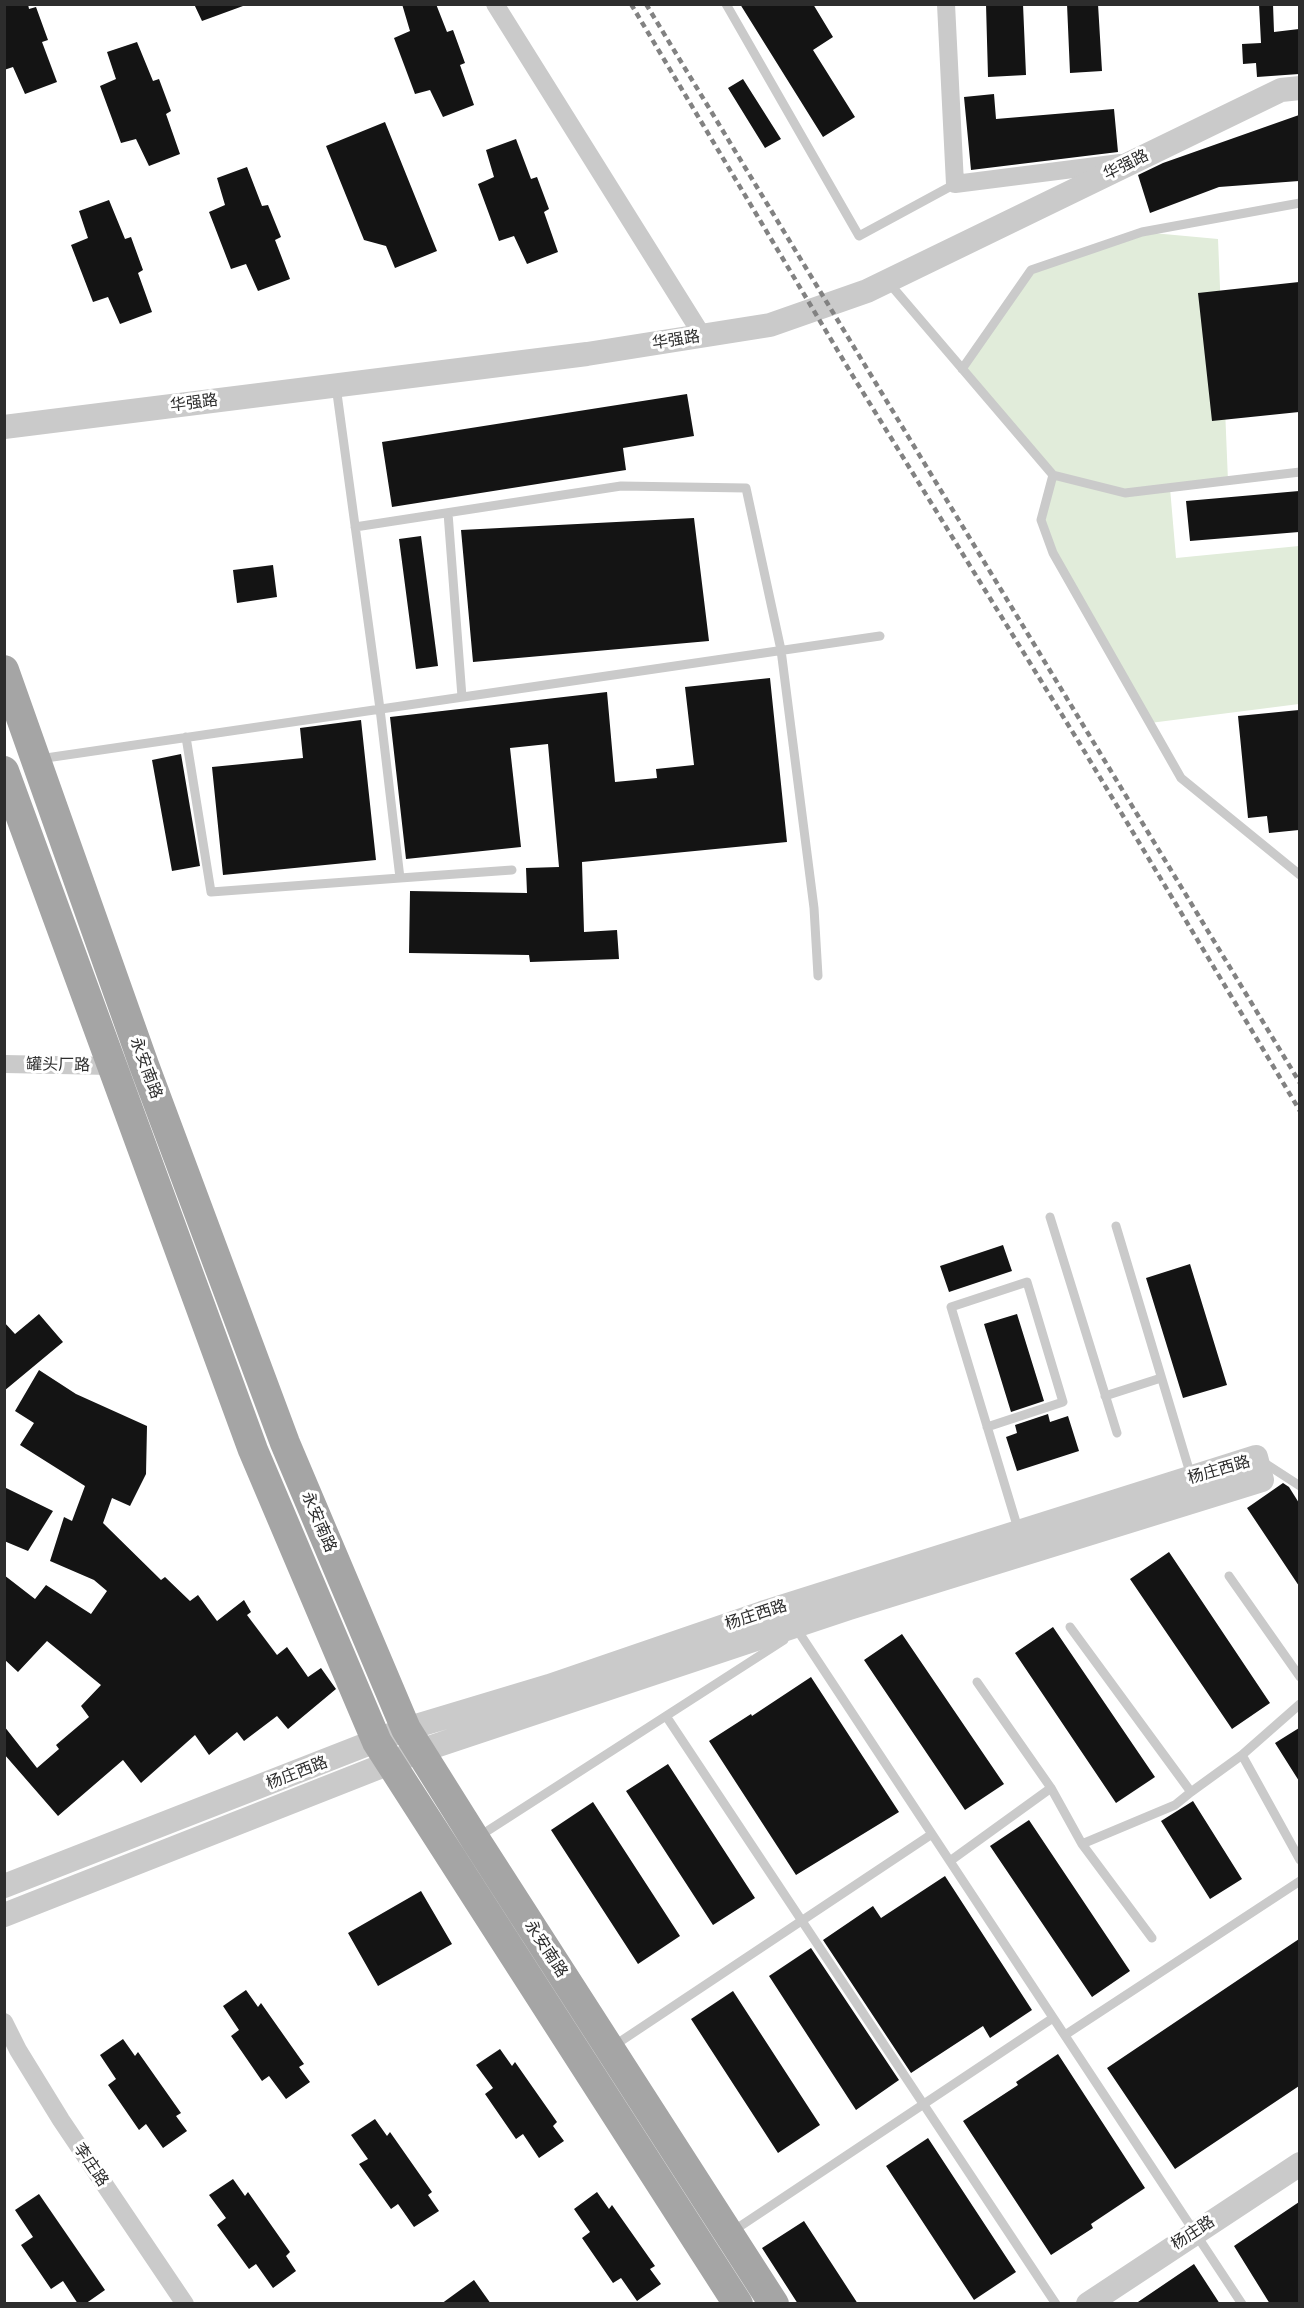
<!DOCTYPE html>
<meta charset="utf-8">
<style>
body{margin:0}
#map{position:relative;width:1304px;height:2308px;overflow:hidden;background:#fff;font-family:Mulish,sans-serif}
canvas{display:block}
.frame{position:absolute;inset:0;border:6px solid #2d2d2d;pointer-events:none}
</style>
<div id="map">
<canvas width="1304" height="2308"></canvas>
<div class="frame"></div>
</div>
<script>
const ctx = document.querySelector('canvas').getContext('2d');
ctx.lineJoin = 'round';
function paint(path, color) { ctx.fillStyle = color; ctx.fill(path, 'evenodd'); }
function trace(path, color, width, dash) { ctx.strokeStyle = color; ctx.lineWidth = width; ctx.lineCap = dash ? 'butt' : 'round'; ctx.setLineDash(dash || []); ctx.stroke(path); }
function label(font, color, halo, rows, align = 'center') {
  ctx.font = font + ' Mulish,"Noto Sans SC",sans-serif'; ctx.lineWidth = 6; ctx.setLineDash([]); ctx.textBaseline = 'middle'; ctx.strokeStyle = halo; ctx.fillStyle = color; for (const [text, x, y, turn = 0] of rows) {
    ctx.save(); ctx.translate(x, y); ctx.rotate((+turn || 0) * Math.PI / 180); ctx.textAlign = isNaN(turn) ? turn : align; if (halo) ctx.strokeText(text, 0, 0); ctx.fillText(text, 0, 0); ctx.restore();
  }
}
paint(new Path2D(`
 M1142,232L1218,239L1228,481L1170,488L1176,558L1299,546V704L1150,723L1053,553L1041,520L1053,475L962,369L1031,270Z`), '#e1ecda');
paint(new Path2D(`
 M4,4H28L29,9L36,7L48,40L42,42L57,82L25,94L13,67L4,70Z
 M194,4H243V6L202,21Z
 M402,4H436L447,32L453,30L465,63L460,65L474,105L443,117L430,90L415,94L394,38L410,31Z
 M740,4H813L833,37L813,50L855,117L823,137Z
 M986,4H1023L1026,75L988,77Z
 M1067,4H1098L1102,71L1070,73Z
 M1259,4H1273L1274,32L1299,29V74L1257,77L1256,63L1243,64L1242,44L1261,43Z
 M137,42L153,81L159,79L171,111L166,114L180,154L149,166L136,139L121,143L100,86L116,79L107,52Z
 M743,79L781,139L765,148L728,88Z
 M994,94L996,119L1114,109L1118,152L971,170L964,97Z
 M1299,115V181L1219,187L1150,213L1138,175L1163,163Z
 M385,122L437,251L395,268L386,246L364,240L326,146Z
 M516,139L531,179L537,177L549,209L544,212L558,252L527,264L514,236L499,241L478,184L494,177L486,150Z
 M247,167L262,206L268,205L281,237L275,240L290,279L258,291L246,264L231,269L209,212L225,205L217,178Z
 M109,200L125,239L131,237L143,270L138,273L152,312L120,324L108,297L93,302L71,245L88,238L79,211Z
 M1299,282V412L1212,421L1198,293Z
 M687,394L694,436L623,448L626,470L392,507L382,442Z
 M1299,491V532L1190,541L1186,501Z
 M694,518L709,641L473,662L461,530Z
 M421,536L438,666L416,669L399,539Z
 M273,565L277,597L237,603L233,570Z
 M770,678L787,842L582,862L584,932L617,930L619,959L530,962L529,955L409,953L410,891L527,893L526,868L559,867L548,744L510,748L521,847L406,859L390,717L607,692L615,782L657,778L656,769L694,765L685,687Z
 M1299,710V830L1269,833L1267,816L1248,818L1238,716Z
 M361,720L376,860L223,875L212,767L303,758L300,728Z
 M181,754L200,866L172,871L152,760Z
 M1003,1245L1012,1271L949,1292L940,1266Z
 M1190,1264L1227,1385L1183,1398L1146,1278Z
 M39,1314L63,1342L4,1391V1322L15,1334Z
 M1017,1314L1044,1401L1011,1412L984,1324Z
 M39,1370L76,1394L147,1426L146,1474L130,1506L112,1498L103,1523L161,1580L165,1577L190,1601L198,1595L217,1621L244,1600L251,1612L247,1615L277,1655L287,1647L308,1677L321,1668L336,1689L288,1729L277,1716L244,1741L237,1732L209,1755L195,1735L141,1783L123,1760L58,1816L4,1754V1726L37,1768L59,1749L56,1745L89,1717L81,1706L101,1685L47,1641L18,1672L4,1659V1575L35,1599L46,1585L91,1614L107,1591L94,1580L50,1561L64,1517L72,1521L85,1486L20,1445L34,1423L15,1411Z
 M1048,1414L1050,1422L1068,1416L1079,1451L1017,1471L1006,1437L1017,1433L1015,1425Z
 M1283,1483L1289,1487L1299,1503V1586L1247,1508Z
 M4,1487L53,1511L28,1551L4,1541Z
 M1169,1552L1270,1703L1232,1729L1130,1579Z
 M1053,1627L1155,1777L1116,1803L1015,1653Z
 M902,1634L1004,1784L965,1810L864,1660Z
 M811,1677L899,1812L796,1875L709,1741L751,1714L752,1716Z
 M1299,1728V1781L1275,1743Z
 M668,1764L755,1898L713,1925L626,1791Z
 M1193,1801L1242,1879L1210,1899L1161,1821Z
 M593,1802L680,1936L638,1964L551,1830Z
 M1029,1820L1130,1971L1092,1997L990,1846Z
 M945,1876L1032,2010L990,2038L983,2026L911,2073L823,1940L873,1906L881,1918Z
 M421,1891L452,1944L378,1986L348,1933Z
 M1299,1939V2086L1175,2169L1107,2068Z
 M811,1948L899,2080L856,2110L769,1976Z
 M246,1990L258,2007L261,2003L304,2064L299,2067L310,2082L286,2099L269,2076L262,2081L231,2036L239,2030L223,2006Z
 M733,1991L820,2125L778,2153L691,2019Z
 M123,2039L135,2056L138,2052L181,2113L176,2116L187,2131L163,2148L146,2124L139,2130L108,2085L116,2079L100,2055Z
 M500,2049L512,2066L515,2062L557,2122L553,2126L564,2141L539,2158L523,2134L516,2139L485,2094L493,2088L476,2065Z
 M1058,2054L1145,2188L1091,2224L1093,2228L1051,2255L963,2121L1018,2085L1016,2082Z
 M375,2119L387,2136L390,2132L432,2192L428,2195L439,2211L414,2227L398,2204L391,2209L359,2164L368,2159L351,2135Z
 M928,2138L1016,2272L974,2300L886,2166Z
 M233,2179L245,2196L248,2192L290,2252L286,2256L296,2271L273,2288L256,2264L249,2269L217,2225L226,2218L209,2195Z
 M597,2192L609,2209L612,2205L655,2266L650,2269L661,2284L637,2301L621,2278L613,2283L582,2238L590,2232L574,2209Z
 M39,2194L105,2290L85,2304H78L63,2281L51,2289L21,2245L33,2237L15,2210Z
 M1299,2202V2304H1270L1234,2246Z
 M804,2221L858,2304H798L762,2248Z
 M1194,2264L1220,2304H1135Z
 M474,2280L491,2304H441Z`), '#141414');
trace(new Path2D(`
 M726,4L859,236L955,184
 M889,283L1053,475L1125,493L1300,472
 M962,369L1031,270L1142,232L1300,203
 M336,386L380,709L400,878L512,870
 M1053,475L1041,520L1053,553L1181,778L1300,875
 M448,513L462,697
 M355,527L621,486L746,488L781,650L814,908L818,976
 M186,737L211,892L400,878
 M39,759L880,636
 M1050,1217L1117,1433
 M1116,1226L1191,1476
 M1105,1396L1161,1378
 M987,1427L1063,1402L1027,1282L951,1307L1019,1532
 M1263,1462L1300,1486
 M1229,1576L1300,1677
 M1070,1627L1191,1792
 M798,1631L1242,2304
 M977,1682L1051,1788L1082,1844L1152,1938
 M666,1716L1056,2304
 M1242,1755L1300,1860
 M478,1837L784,1640
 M1082,1844L1175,1805L1191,1792L1242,1755L1300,1704
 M950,1861L1051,1788
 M1065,2035L1300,1881
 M612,2047L932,1834
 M733,2231L1053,2018`), '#cacaca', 9);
trace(new Path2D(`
 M495,4L702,335
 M946,4L955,184L1120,163
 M4,1064L111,1066
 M4,2022L18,2050L61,2120L185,2304`), '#cacaca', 18);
trace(new Path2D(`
 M4,427L587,354L770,325L867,291L1281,90L1300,88
 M4,1886L406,1729L549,1686L762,1613L1256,1457L1262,1480L849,1608L420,1751L4,1915
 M1088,2304L1300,2164`), '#cacaca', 24);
trace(new Path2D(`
 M4,670L144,1065L285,1443L406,1729L475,1839L774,2304
 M4,771L253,1450L377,1742L738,2304`), '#a5a5a5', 30);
trace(new Path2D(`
 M631,4L851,373L1080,744L1300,1111
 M646,4L1300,1083`), '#828282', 4.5, [6, 4.5]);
label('16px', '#2d2d2d', '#fff', [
 ["华强路",1126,165,-26],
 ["华强路",676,340,-9],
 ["华强路",194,403,-7],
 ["罐头厂路",58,1065,1],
 ["永安南路",146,1068,70],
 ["杨庄西路",1219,1470,-16],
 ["永安南路",319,1522,67],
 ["杨庄西路",756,1615,-18],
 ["杨庄西路",297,1773,-21],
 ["永安南路",546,1949,57],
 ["李庄路",91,2165,56],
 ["杨庄路",1193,2233,-33]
]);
</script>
